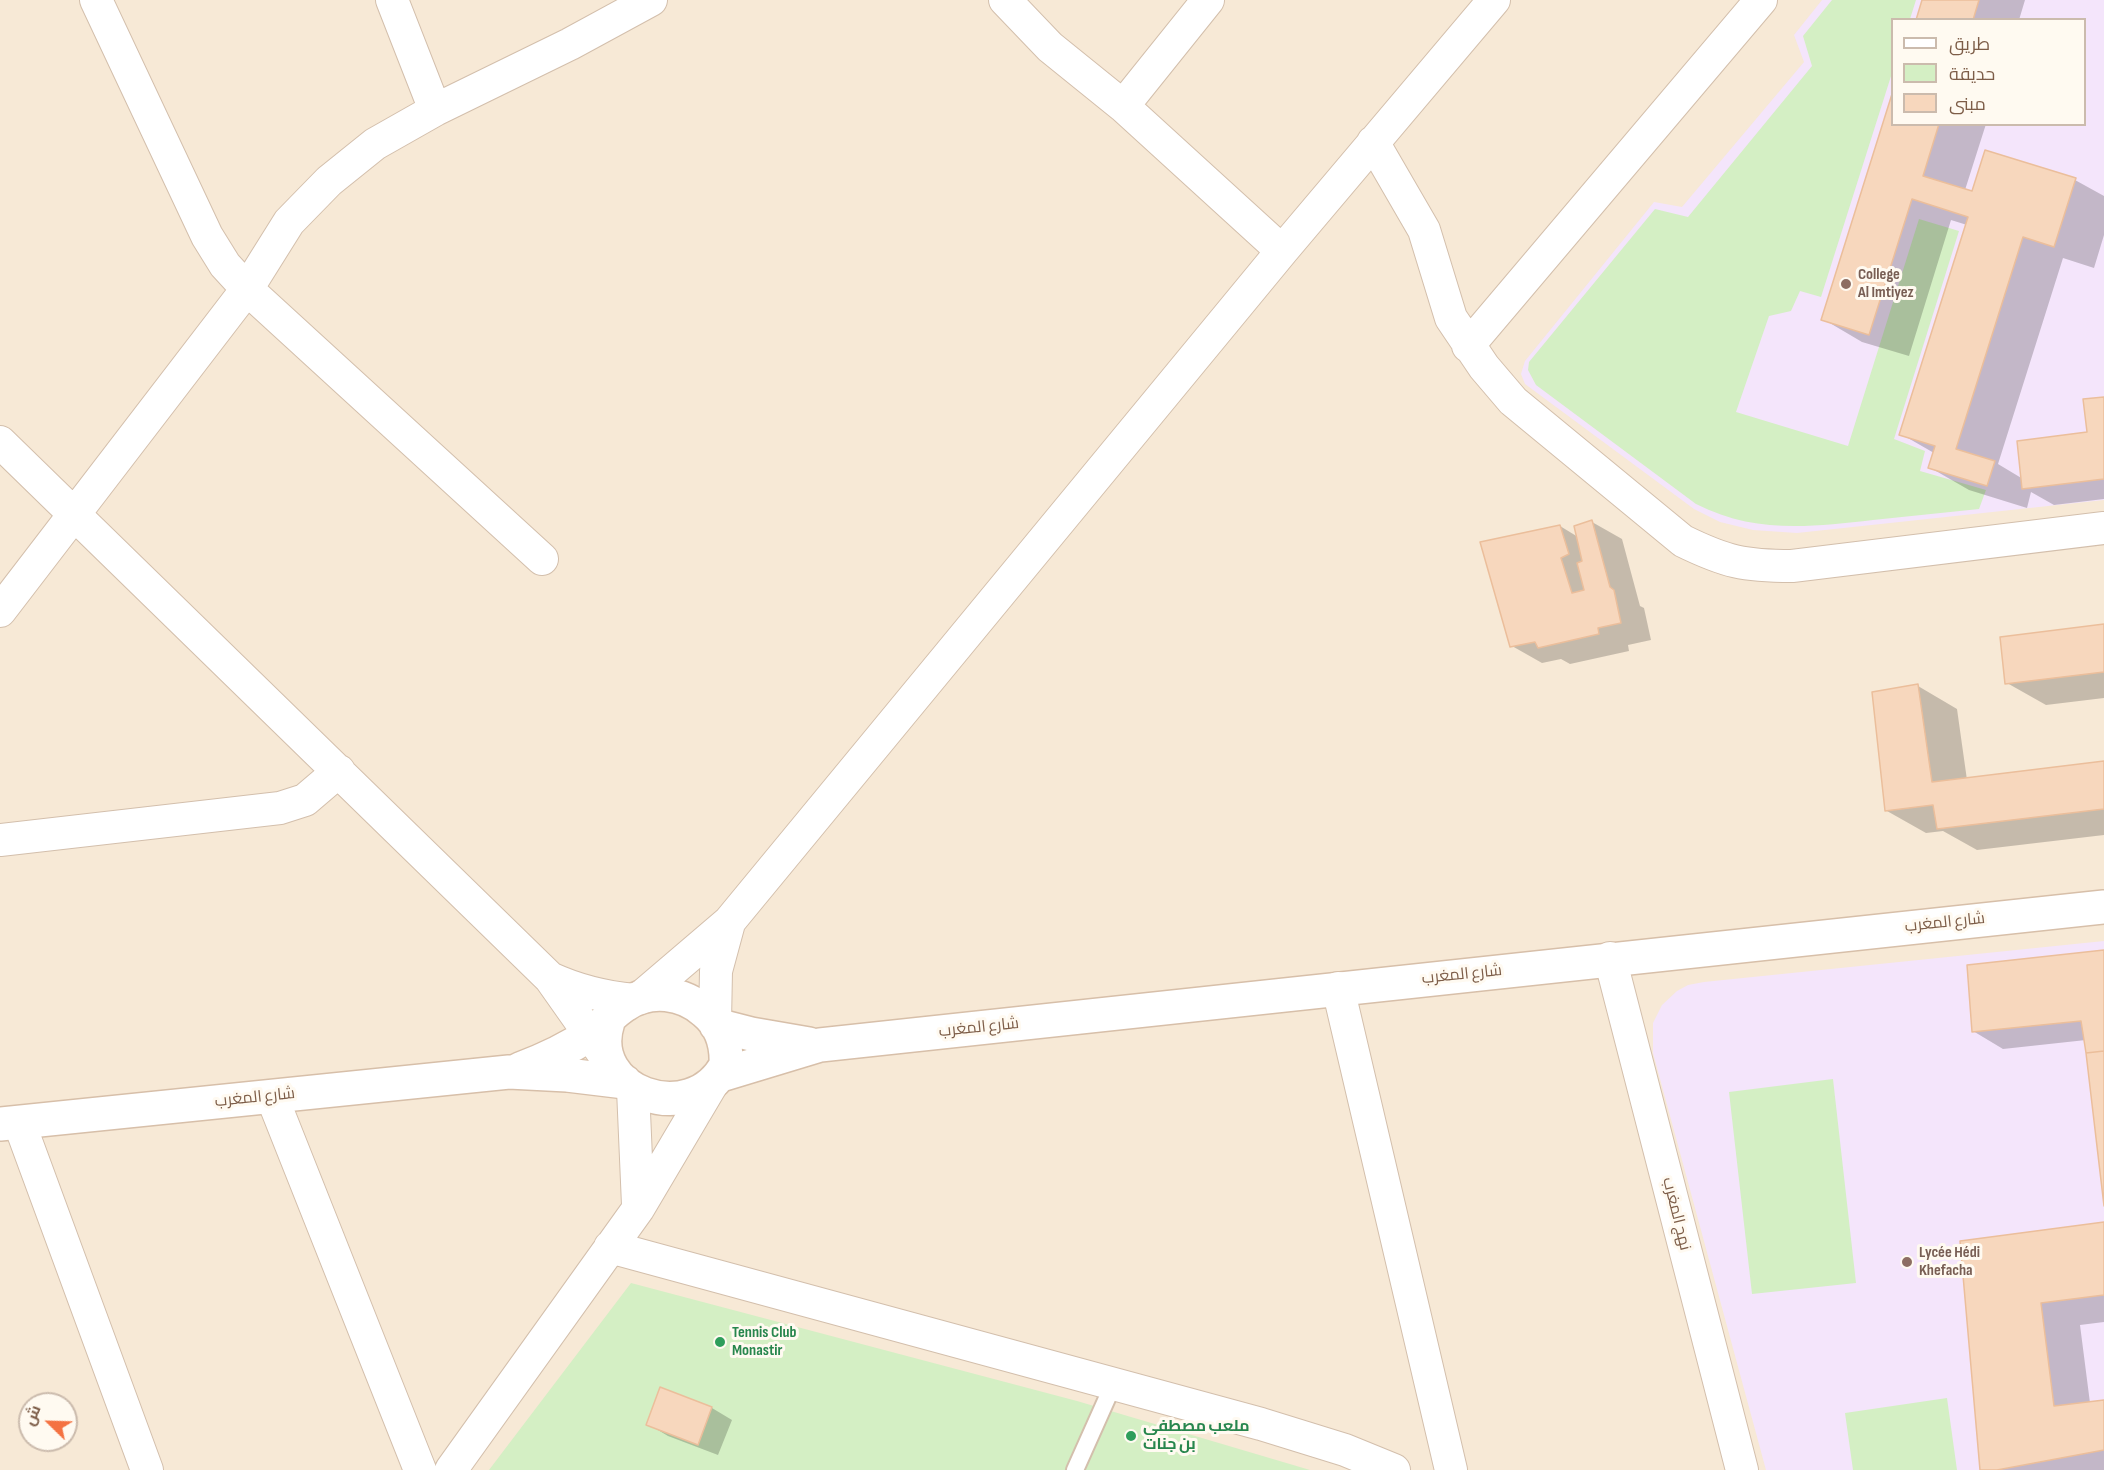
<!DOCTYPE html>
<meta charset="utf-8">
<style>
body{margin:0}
#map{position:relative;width:2104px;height:1470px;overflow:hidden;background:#fef7e9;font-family:"Sofia Sans Condensed",Cairo,sans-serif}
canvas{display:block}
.legend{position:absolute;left:1891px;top:18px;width:195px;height:108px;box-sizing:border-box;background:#fffaf1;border:2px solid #cbbbad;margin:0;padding:8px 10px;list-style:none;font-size:18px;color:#7d5d48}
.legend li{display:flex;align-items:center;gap:12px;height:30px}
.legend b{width:30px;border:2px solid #cbbbad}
.north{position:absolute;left:18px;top:1392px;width:60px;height:60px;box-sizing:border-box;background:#fffaf1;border:2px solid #cbbbad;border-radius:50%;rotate:293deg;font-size:16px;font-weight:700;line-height:24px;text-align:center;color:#7d5d48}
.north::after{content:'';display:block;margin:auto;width:21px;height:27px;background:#f47242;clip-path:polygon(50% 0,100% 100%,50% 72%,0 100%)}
</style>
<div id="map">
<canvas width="2104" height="1470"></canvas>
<ul class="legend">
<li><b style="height:8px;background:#fff"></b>طريق</li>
<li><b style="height:16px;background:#d4efc4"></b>حديقة</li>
<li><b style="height:16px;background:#f7d7bd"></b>مبنى</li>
</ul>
<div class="north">ش</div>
</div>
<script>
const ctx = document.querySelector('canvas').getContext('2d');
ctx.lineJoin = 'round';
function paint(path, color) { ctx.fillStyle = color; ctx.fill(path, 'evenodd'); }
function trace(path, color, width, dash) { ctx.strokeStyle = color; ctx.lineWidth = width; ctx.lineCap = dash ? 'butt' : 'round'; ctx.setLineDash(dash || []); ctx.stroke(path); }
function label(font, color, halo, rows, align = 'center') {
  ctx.font = font + ' "Sofia Sans Condensed",Cairo,sans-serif'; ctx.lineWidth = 6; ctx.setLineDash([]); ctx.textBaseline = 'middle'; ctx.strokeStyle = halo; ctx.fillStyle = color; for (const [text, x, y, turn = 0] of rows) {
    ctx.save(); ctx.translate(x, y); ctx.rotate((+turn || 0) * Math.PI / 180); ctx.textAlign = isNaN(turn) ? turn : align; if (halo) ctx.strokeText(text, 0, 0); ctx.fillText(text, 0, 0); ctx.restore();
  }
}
paint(new Path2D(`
 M0,0H2104V1470H0ZM1892,20H2084V124H1892ZM30,1404H66V1440H30Z`), '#f7e9d6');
paint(new Path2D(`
 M1822,0H2104V500L1797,533L1753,530L1720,522L1694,509L1525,384L1521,374L1525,361L1654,202L1682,207L1804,62L1794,35ZM1892,20H2084V124H1892Z
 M2104,941V1470H1766L1653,1053V1023L1662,1005L1677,991L1688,985L1704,982Z`), '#f4e5fb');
paint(new Path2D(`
 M1832,0H1916L1910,19L1892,20V73L1821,297L1800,291L1791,311L1769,316L1736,412L1848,446L1919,219L1959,231L1894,439L1925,451L1920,471L1986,490L1979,509C1944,513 1908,516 1873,520C1810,527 1755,534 1696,504L1536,385L1528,370L1529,362L1655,209L1688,217L1812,66L1803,36Z
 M1833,1079L1856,1283L1752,1294L1729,1092Z
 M631,1283L1077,1401L1310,1470H489Z
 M1947,1398L1957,1470H1853L1845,1413Z`), '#d4efc4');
paint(new Path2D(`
 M1924,0H2025L2019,20H1918Z
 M1892,99V124H1986L1965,190L1973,193L2075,180L2104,196V235L2094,268L2063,258L1998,464L2023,479L2088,434L2104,398V499L2054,505L2031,492L2027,508L1969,490L1929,467L1934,453L1901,434L1967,225L1951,220L1909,356L1862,342L1823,319Z
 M1592,522L1622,539L1640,606L1644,608L1651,640L1628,645L1629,651L1570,664L1561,659L1542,663L1512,646L1560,526L1578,537Z
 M2104,625V698L2046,705L2007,683Z
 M1918,686L1957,709L1967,780L2104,763V835L1977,850L1943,831L1926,833L1887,811Z
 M2104,951V1193L2086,1040L2003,1049L1973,1031Z
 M2104,1224V1322L2080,1325L2090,1403L2104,1401V1470H1981L1962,1243Z
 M661,1389L712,1408L732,1420L718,1455L668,1436L648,1424Z`), '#0003');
const building = new Path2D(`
 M1922,0H1979L1973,20H1916Z
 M1892,94V124H1939L1923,176L1972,191L1985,150L2076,178L2054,247L2023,237L1956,449L1995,461L1987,486L1928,468L1935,446L1899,435L1968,217L1912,199L1869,335L1821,320Z
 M2104,397V479L2022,489L2017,441L2087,432L2083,399Z
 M1592,520L1610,587L1614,590L1621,623L1598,628L1599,634L1538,648L1535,642L1510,647L1480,542L1560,525L1569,554L1561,558L1572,593L1584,590L1577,563L1582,561L1574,526Z
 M2104,624V672L2005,684L2000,637Z
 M1918,684L1932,782L2104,761V809L1937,829L1933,805L1885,811L1872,692Z
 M2104,950V1051L2086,1053L2081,1021L1972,1032L1967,965Z
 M2104,1051V1206L2086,1053Z
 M2104,1222V1295L2041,1303L2054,1406L2104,1400V1450L1997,1470H1980L1960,1241Z
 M660,1387L712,1407L698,1445L646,1425Z`);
paint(building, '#f7d7bd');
trace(building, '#ebbe9b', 1.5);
const service = new Path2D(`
 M1075,1470L1113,1385`);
const minor = new Path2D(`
 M96,0L207,236L225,265L247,289L542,559
 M392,0L435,110
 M1005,0L1050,47L1123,106L1282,251
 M1123,106L1208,0
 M1373,142L1424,230L1451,318L1484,367L1513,401L1683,541C1726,562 1744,566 1792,566L2104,528
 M1468,346L1761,0
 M0,442L550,978L605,1056
 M0,611L247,289L289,222L329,181L375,144L435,110L570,44L651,0
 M0,840L280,808L305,800L339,771
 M1610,958L1742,1470
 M550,978C578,991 603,997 634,1000
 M1338,988L1451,1470
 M640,998L729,922L1282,251L1494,0
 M715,1022L716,971L729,923
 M633,1089L638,1205
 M272,1097L420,1470
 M19,1122L147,1470
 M610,1247L1261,1424L1345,1450L1394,1470
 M451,1470L638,1209L712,1084`);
const secondary = new Path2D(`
 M716,1025L751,1034L809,1044
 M520,1069C544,1060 568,1049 590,1034C603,1026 612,1013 625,1005C650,988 683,992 705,1012C721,1025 727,1045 726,1065C691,1130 585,1092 608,1022
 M721,1075L820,1045L2104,907
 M0,1124L509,1072L567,1075L625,1082`);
trace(service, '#d3bfac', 20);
trace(minor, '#d3bfac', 34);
trace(secondary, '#d7bfa9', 36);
trace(service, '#fff', 16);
trace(minor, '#fff', 32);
trace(secondary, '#fff', 33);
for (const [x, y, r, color] of [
 [1846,284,6,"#8d6e63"],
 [1907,1262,6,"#8d6e63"],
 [720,1342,6,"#2e9e5b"],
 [1131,1436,6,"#2e9e5b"]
]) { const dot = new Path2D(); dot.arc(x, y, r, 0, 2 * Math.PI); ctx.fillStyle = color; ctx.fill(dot); trace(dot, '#fffaf1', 2); }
label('bold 16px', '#785e54', '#fffaf1', [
 ["College",1858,275],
 ["Al Imtiyez",1858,293],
 ["Lycée Hédi",1919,1253],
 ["Khefacha",1919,1271]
], 'left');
label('16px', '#7d5d48', '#fffaf1', [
 ["شارع المغرب",1945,923,-6],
 ["شارع المغرب",1462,975,-6],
 ["شارع المغرب",979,1028,-6],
 ["شارع المغرب",255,1098,-6],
 ["نهج المغرب",1676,1214,76]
]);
label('bold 16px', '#27864d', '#fffaf1', [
 ["Tennis Club",732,1333],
 ["Monastir",732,1351],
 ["ملعب مصطفى",1143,1427],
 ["بن جنات",1143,1445]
], 'left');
</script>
